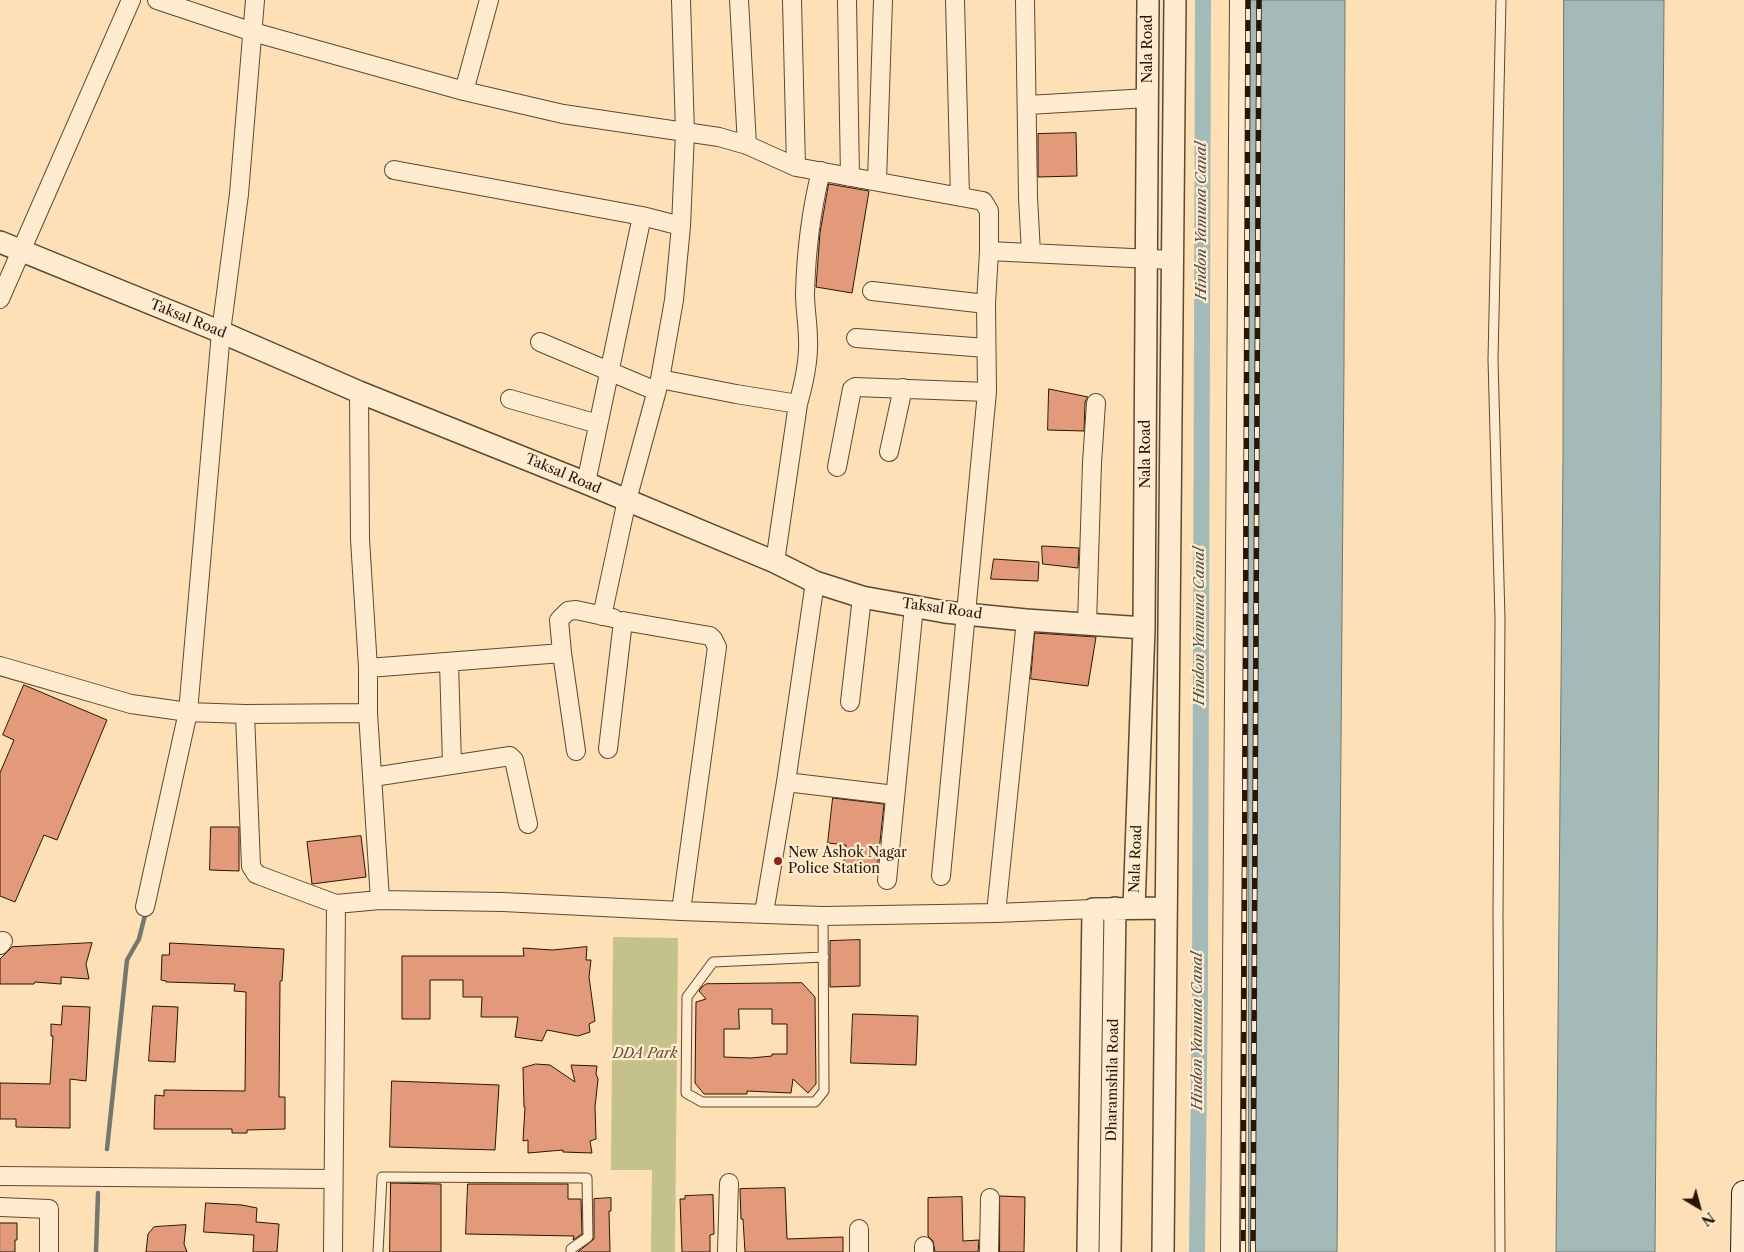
<!DOCTYPE html>
<style>
body{margin:0}
#map{position:relative;width:1744px;height:1252px;overflow:hidden;background:#fee0b6;font-family:"Libre Caslon Text",serif}
canvas{display:block}
.north{position:absolute;left:1674px;top:1182px;width:50px;height:50px;-webkit-text-stroke:4px #feebd0;paint-order:stroke;rotate:143deg;font-size:14px;font-weight:700;line-height:20px;text-align:center;color:#291504}
.north::after{content:'';display:block;margin:auto;width:18px;height:22px;background:#291504;clip-path:polygon(50% 0,100% 100%,50% 72%,0 100%)}
</style>
<div id="map">
<canvas width="1744" height="1252"></canvas>
<div class="north">N</div>
</div>
<script>
const ctx = document.querySelector('canvas').getContext('2d');
ctx.lineJoin = 'round';
function paint(path, color) { ctx.fillStyle = color; ctx.fill(path, 'evenodd'); }
function trace(path, color, width, dash) { ctx.strokeStyle = color; ctx.lineWidth = width; ctx.lineCap = dash ? 'butt' : 'round'; ctx.setLineDash(dash || []); ctx.stroke(path); }
function label(font, color, halo, rows, align = 'center') {
  ctx.font = font + ' "Libre Caslon Text",serif'; ctx.lineWidth = 4.5; ctx.setLineDash([]); ctx.textBaseline = 'middle'; ctx.strokeStyle = halo; ctx.fillStyle = color; for (const [text, x, y, turn = 0] of rows) {
    ctx.save(); ctx.translate(x, y); ctx.rotate((+turn || 0) * Math.PI / 180); ctx.textAlign = isNaN(turn) ? turn : align; if (halo) ctx.strokeText(text, 0, 0); ctx.fillText(text, 0, 0); ctx.restore();
  }
}
paint(new Path2D(`
 M613,937L678,938L675,1252H651L652,1170H611Z`), '#c5c18a');
const water = new Path2D(`
 M1248,0H1345L1344,362L1337,1252H1249Z
 M1564,0H1664L1655,1252H1556L1563,459Z`);
paint(water, '#a4bab8');
trace(water, '#737870', 1);
trace(new Path2D(`
 M107,1149L127,960L139,939L146,911
 M96,1252L98,1193`), '#737870', 4.5);
trace(new Path2D(`
 M1197,1252L1200,985L1203,0`), '#a4bab8', 16);
const building = new Path2D(`
 M1076,133L1077,176L1038,177V134Z
 M829,184L869,191L852,293L816,287L820,233Z
 M1049,389L1088,397L1085,402L1084,431L1048,430Z
 M1042,546L1079,548L1078,568L1043,564Z
 M994,559L1039,562L1038,581L991,579Z
 M1035,633L1096,637L1088,686L1031,679Z
 M24,685L107,720L57,840L44,835L15,902L0,896V773L14,740L3,735Z
 M833,798L884,804L877,870L843,867L846,845L828,843Z
 M211,827H239V871L210,870Z
 M361,836L366,877L312,884L307,842Z
 M860,940V986L830,987V941Z
 M92,943L86,964L89,979L61,977V984L35,982L34,984H0V959L12,947Z
 M170,943L284,949L282,981H280L279,1097H285V1129L247,1130V1133H232V1129H154L155,1095L164,1096V1090L245,1091L246,992L234,991L235,984L166,982V981L161,980L162,955H169Z
 M587,947L586,960H591L589,977L595,1021L589,1024L590,1032L578,1036L547,1030L542,1041L515,1037L518,1017H481L482,997H463V980H430V1019H402V956H524L523,948L552,950Z
 M802,983L815,997L816,1084L808,1093L793,1079L791,1093L747,1091V1094H704L695,1083L696,1002L706,999L699,991L702,987L706,984ZM739,1009H772V1024H787V1054H772V1056L751,1058L724,1057V1029H739Z
 M63,1006L90,1007L86,1081L70,1079V1128L16,1127V1119H0V1083L50,1084L53,1036H51V1024L61,1025Z
 M153,1006L178,1007L175,1062L149,1061Z
 M853,1014L918,1016L916,1065L851,1063Z
 M536,1064L550,1065L575,1082L571,1065L597,1066L596,1074L598,1079L595,1107L596,1139L590,1141L592,1153L563,1152V1150L528,1153V1140L523,1141L525,1107H524L523,1068Z
 M392,1081L499,1085L495,1150L390,1147Z
 M391,1183L441,1184V1252H390Z
 M468,1184H568V1199H581L582,1234L573,1240L574,1236L466,1234Z
 M785,1188L787,1239L843,1237V1252H745L743,1219H741L740,1189Z
 M713,1195L714,1234L710,1235V1252H682L680,1199H685V1196Z
 M1000,1196L1025,1197L1024,1252H1000Z
 M962,1197L963,1241L979,1240L978,1252H935L933,1241L928,1236V1198Z
 M611,1198V1211H609L610,1252H578L594,1239V1199Z
 M206,1203L242,1205L257,1208L256,1222L279,1224L277,1252H253L254,1235L204,1232Z
 M0,1223H17V1240H15V1252H0Z
 M186,1225L184,1244L187,1252H146L148,1234L154,1227Z`);
paint(building, '#e39a7a');
trace(building, '#291504', 1);
const service = new Path2D(`
 M823,916L824,1091L815,1102H702L686,1093L687,997L713,962L824,957
 M378,1252L382,1177L587,1178L588,1237L571,1249V1252
 M1500,1252L1498,913L1500,619L1493,359L1501,0`);
const minor = new Path2D(`
 M157,0L253,32L464,91L563,114L719,137L747,145L796,167L983,201L989,211V251L1172,260
 M739,0L747,145
 M792,0L796,167
 M847,0L850,177
 M955,0L960,197
 M1025,0L1028,197L1031,253
 M464,91L489,0
 M1028,105L1148,98
 M394,170L642,216L586,483
 M877,181L883,0
 M642,216L681,226L685,133L681,0
 M872,291L986,304
 M0,299L131,0
 M856,338L986,348
 M540,342L656,391
 M660,379L736,394L798,404
 M359,392L360,539L368,668V713L380,900
 M510,399L598,424
 M889,452L903,388
 M837,467L852,389L855,387L987,392
 M775,562L798,404C804,383 809,361 808,340C808,324 805,309 805,294C806,253 811,211 821,171
 M602,616L627,500L660,379L674,300L681,226
 M1087,623L1092,463L1096,403
 M449,663L452,764
 M0,666L131,704L188,712L245,714L368,713
 M368,668L562,653
 M850,702L862,597
 M245,714L251,866L256,874L261,876L336,904
 M608,749L623,621L710,636L713,639L717,647L681,911
 M576,751L562,653L559,620L568,611L576,610L613,618
 M373,777L510,756L514,760L528,824
 M786,782L895,795
 M941,876L987,392L986,304L989,251
 M887,880L914,606
 M145,907L188,712L221,332L239,194L255,0
 M764,913L786,782L815,582
 M996,913L1026,620
 M0,945L3,941
 M0,1176L333,1179
 M0,1207L49,1209V1252
 M924,1246V1252
 M333,1252L336,904L380,900L503,902L681,911L823,916L996,913L1093,909
 M727,1252L729,1183
 M859,1252V1229
 M989,1252L990,1198
 M1230,1252L1239,0`);
const tertiary = new Path2D(`
 M0,242L221,332L359,392L586,483L775,562L815,582L862,597L945,612L1026,620L1144,628
 M1134,908L1144,628L1148,0
 M1088,1252L1093,909L1165,908
 M1110,1252L1115,908
 M1163,1252L1175,0`);
const secondary = new Path2D(`
 M1743,1252L1744,1193`);
trace(service, '#5e4830', 11);
trace(minor, '#5e4830', 20);
trace(tertiary, '#5e4830', 24);
trace(secondary, '#291504', 26);
trace(service, '#feebd0', 9);
trace(minor, '#feebd0', 18);
trace(tertiary, '#feebd0', 21);
trace(secondary, '#feebd0', 24);
const rail = new Path2D(`
 M1243,1252L1248,0
 M1253,1252L1259,0`);
trace(rail, '#291504', 5.5);
trace(rail, '#feebd0', 4, [11]);
for (const [x, y, r, color] of [
 [778,861,5,"#8f2418"]
]) { const dot = new Path2D(); dot.arc(x, y, r, 0, 2 * Math.PI); ctx.fillStyle = color; ctx.fill(dot); trace(dot, '#feebd0', 2); }
label('14px', '#291504', '#feebd0', [
 ["Nala Road",1148,49,-90],
 ["Taksal Road",188,319,22],
 ["Nala Road",1146,454,-90],
 ["Taksal Road",563,474,23],
 ["Taksal Road",942,609,8],
 ["Nala Road",1136,859,-88],
 ["Dharamshila Road",1113,1080,-89]
]);
label('14px', '#291504', '#feebd0', [
 ["New Ashok Nagar",788,853],
 ["Police Station",788,869]
], 'left');
label('italic 14px', '#605133', '#feebd0', [
 ["DDA Park",645,1054]
]);
label('italic 15px', '#544f43', '#feebd0', [
 ["Hindon Yamuna Canal",1202,221,-90],
 ["Hindon Yamuna Canal",1200,626,-90],
 ["Hindon Yamuna Canal",1198,1031,-90]
]);
</script>
